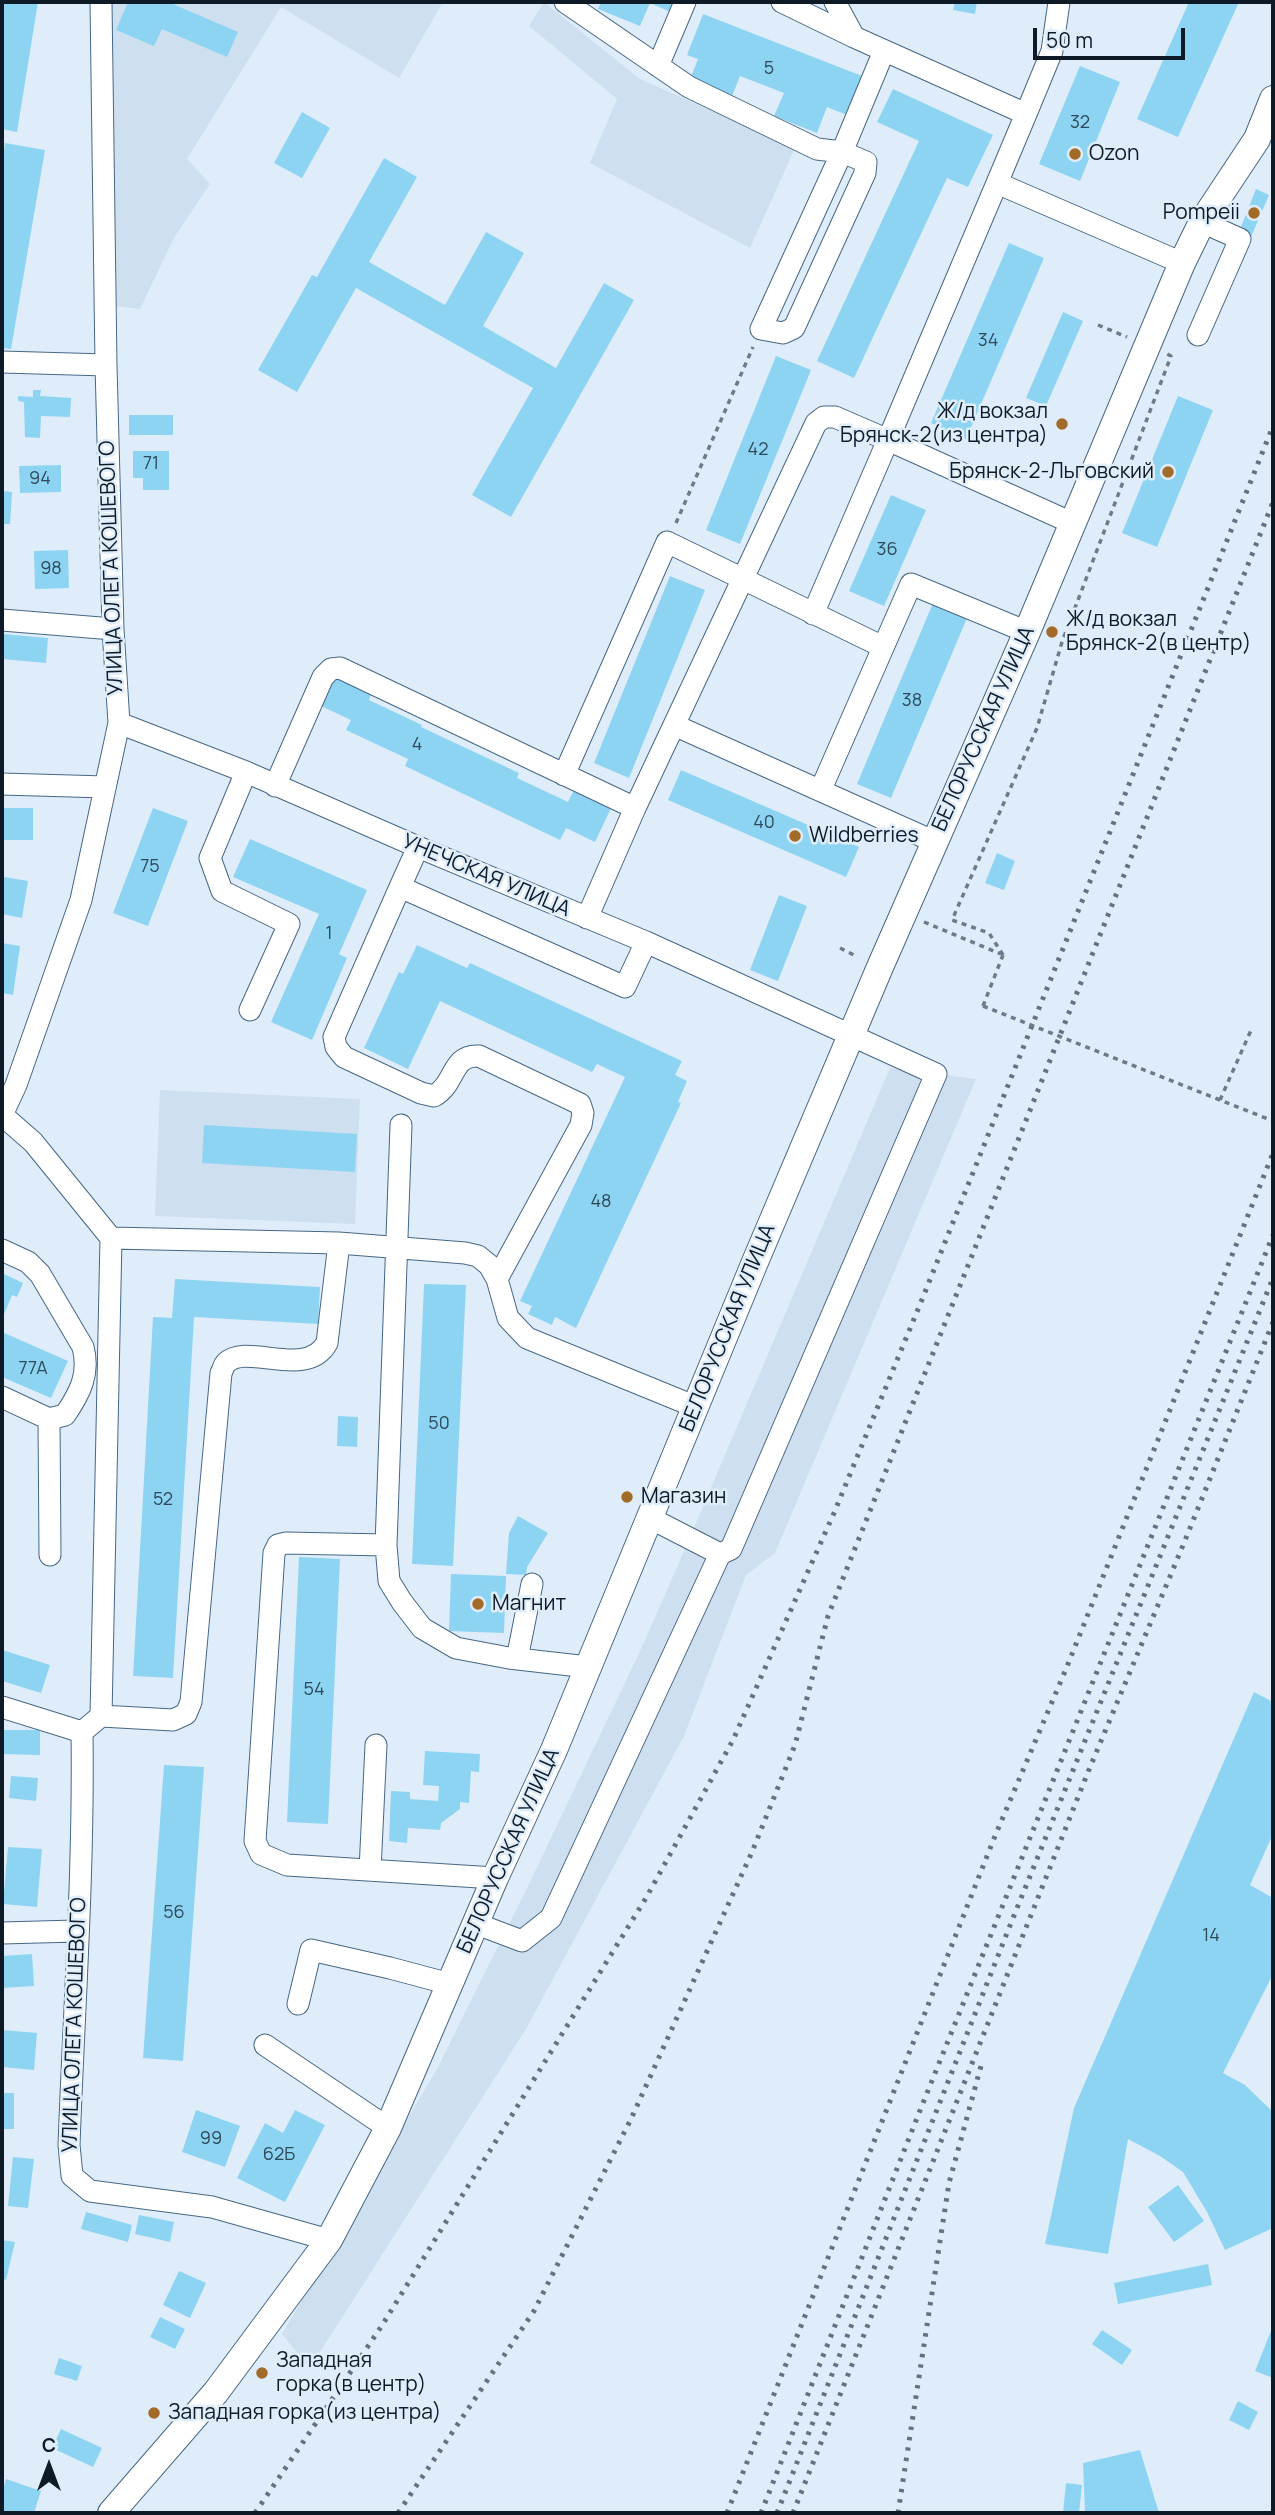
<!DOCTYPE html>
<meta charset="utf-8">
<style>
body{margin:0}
#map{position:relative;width:1275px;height:2515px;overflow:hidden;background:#dfedfb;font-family:Manrope,sans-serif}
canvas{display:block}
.frame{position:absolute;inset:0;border:4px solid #0e1b27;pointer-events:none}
.north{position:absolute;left:14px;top:2431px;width:70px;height:70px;-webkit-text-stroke:5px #dfedfb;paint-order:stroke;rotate:0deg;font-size:19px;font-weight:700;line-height:28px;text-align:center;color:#0e1b27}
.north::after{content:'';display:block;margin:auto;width:24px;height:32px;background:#0e1b27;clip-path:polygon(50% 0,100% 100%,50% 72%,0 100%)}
.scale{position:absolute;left:1033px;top:28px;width:152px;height:32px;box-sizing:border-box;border:4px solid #0e1b27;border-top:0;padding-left:9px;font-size:21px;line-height:24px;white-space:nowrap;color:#0e1b27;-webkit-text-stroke:5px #dfedfb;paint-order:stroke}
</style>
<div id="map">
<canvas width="1275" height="2515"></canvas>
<div class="frame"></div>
<div class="north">С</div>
<div class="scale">50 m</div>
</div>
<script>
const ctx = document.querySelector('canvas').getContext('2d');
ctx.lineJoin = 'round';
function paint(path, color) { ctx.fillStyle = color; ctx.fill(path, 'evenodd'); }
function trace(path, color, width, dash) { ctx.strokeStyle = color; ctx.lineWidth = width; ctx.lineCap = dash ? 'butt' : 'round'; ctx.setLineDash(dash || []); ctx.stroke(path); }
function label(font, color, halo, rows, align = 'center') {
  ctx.font = font + ' Manrope,sans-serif'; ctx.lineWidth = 5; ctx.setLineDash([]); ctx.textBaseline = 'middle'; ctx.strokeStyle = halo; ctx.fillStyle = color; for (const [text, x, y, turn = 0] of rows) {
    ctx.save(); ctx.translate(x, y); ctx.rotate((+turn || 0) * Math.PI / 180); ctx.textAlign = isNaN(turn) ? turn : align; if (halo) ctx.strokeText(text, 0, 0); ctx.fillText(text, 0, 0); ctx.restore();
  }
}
paint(new Path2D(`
 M110,2H443L399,78L281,7L187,159L210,184L174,238L140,309L107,305Z
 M544,2L640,79L795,148L750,248L590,163L617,99L529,26Z
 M890,1068L976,1079L775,1553L746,1575L684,1736L526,2029L310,2368L282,2334L438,2067L529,1884L642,1647L681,1558Z
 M160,1090L360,1099L355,1224L155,1216Z`), '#cedfef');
paint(new Path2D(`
 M2,2H38L17,132L2,129Z
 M128,2H168L238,32L227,57L162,29L154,46L116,30Z
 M601,2H681L675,14L650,3L640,26L598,9Z
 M955,2H977L975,14L953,10Z
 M1189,2H1239L1178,137L1137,119Z
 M703,14L862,76L847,115L827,107L817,133L774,116L784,93L740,76L731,99L689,82L698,59L687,55Z
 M1080,66L1120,82L1080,181L1039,164Z
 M893,89L993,135L968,187L947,178L854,378L817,361L919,141L877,122Z
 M302,112L330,128L302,178L274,163Z
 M5,143L45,150L11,349L2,348V164Z
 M384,158L417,177L369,262L445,305L486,232L524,253L483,326L556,368L604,283L634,300L511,517L472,495L533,388L356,288L297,392L258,370L312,275L317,277Z
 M1256,189L1269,195L1251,237L1239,232Z
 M1009,243L1044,258L966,439L931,423Z
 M1063,312L1083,321L1046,406L1026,398Z
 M776,356L811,370L740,544L706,530Z
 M33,390H41L40,396L71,398L70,417L41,416L40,438L25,437L24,402L18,401V396L33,397Z
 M1178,396L1213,410L1157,547L1122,533Z
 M129,415H173V435H129Z
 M133,451H169V490H143V478H133Z
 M61,465V492L20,493L19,466Z
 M2,491L12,492L10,524H2Z
 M891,495L926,510L884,606L849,591Z
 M68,550L69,588L35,589L34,551Z
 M670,576L705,590L629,778L594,763Z
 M933,603L967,618L891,798L857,784Z
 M2,634L48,638L46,663L2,659Z
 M335,675L372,692L369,700L422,725L421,727L519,773L517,778L568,802L574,790L611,808L595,842L566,828L560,840L405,766L408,759L346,730L351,720L321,706Z
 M681,770L859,847L846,877L668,800Z
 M2,808H33V840H2Z
 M153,808L188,821L148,926L113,913Z
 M250,839L367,890L339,954L347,958L312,1040L271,1022L319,914L233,877Z
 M997,853L1015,861L1004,890L985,883Z
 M4,877L28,881L22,918L2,914Z
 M779,895L807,906L778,981L750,970Z
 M2,943L20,946L13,995L2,993Z
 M417,945L467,968L470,963L682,1061L675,1075L687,1081L678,1102L681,1103L576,1328L555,1317L552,1325L528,1314L532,1306L520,1301L625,1077L597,1064L592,1072L440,1001L408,1069L364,1048L399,972L403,974Z
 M204,1125L357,1134L355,1172L202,1163Z
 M2,1273L23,1283L17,1297L12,1295L2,1319Z
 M175,1279L320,1287L318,1324L194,1317L173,1678L133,1676L153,1317L172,1318Z
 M424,1284L466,1285L453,1566L412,1564Z
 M2,1332L68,1361L51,1398L2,1377Z
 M338,1416L358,1417L357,1447L337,1446Z
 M518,1516L548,1533L527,1567L526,1575L506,1574L509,1533Z
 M299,1557L340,1559L328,1824L287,1822Z
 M451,1574L506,1576L504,1633L449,1631Z
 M2,1650L50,1665L41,1693L2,1681Z
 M1254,1692L1273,1702V1834L1250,1885L1273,1898V1974L1223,2073L1245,2085L1273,2112V2228L1225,2250L1207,2212L1183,2172L1160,2156L1128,2139L1108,2254L1045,2244L1074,2108Z
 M2,1730H40V1755L2,1754Z
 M425,1751L480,1754L479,1772L471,1771L469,1803L460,1802V1809L441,1823L440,1830L408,1828L407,1843L389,1841L391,1791L410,1792V1799L438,1801L439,1786L423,1785Z
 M164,1765L204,1767L183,2061L143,2058Z
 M11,1776L38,1778L36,1801L9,1798Z
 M8,1847L42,1849L37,1907L3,1904Z
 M32,1954L34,1986L2,1988V1956Z
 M2,2030L37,2033L34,2070L2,2067Z
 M2,2093H14V2129H2Z
 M196,2110L240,2126L225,2167L182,2152Z
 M295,2110L325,2125L285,2202L237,2178L265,2123L283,2133Z
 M13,2157L34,2159L28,2208L8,2206Z
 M1178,2185L1204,2221L1174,2242L1148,2207Z
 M86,2212L132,2225L128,2242L81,2229Z
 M139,2215L174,2222L170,2242L135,2234Z
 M2,2240L15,2242L6,2280L2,2279Z
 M1208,2264L1212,2285L1118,2304L1114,2283Z
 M179,2271L206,2283L190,2318L163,2305Z
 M160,2317L185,2329L175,2349L150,2337Z
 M1273,2326V2378L1255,2371Z
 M1102,2330L1132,2350L1122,2365L1092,2344Z
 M59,2358L82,2366L77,2381L54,2374Z
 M1238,2401L1258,2412L1249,2430L1229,2420Z
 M61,2429L102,2448L93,2467L52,2448Z
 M1140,2450L1159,2513H1085L1083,2463Z
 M6,2479L41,2491L34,2513H2V2493Z
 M1066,2483L1082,2485L1079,2513H1063Z`), '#8dd4f2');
const minor = new Path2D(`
 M565,2L689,87L817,149L842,152L866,162L865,173L794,328L783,333L761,329L842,152L884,51
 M782,2L854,37L1026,114L997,183L1182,263
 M835,2L854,37
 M658,66L685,2
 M1026,114L1052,51L1059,2
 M1198,335L1240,239L1202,222
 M2,362L106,365
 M813,614L888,440L1072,523
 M2,620L113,629
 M119,723L246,772L418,847L646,942L936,1074L731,1549L720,1554
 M674,725L935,842
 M246,772L210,858L222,891L289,924L250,1010
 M564,775L667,542L883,647
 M2,784L105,787
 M275,786L323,677L331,669L340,668L635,808
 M821,789L911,584L1027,632
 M418,847L400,887L625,987L646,942
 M400,887L334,1037L336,1047L344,1057L421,1093L434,1096C456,1084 451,1054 479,1056L580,1104L583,1113L581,1125L497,1279
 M587,918L635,808L816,423L824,417H835L888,440L997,183
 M2,1115L16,1085L81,900L119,723L113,629L106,365L101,2
 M2,1115L33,1142L111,1238L101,1716L82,1732
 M401,1125L386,1545L389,1581L402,1602L422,1628L456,1648L509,1658L588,1667
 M111,1238L339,1243L465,1253L478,1256L489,1265L497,1279L508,1318L527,1338L696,1407
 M2,1250L28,1262L40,1274L83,1347C90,1374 80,1393 65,1415L49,1419L2,1397
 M49,1419L50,1555
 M386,1545L286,1543L278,1545L274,1553L255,1841L261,1854L287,1865L495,1878
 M517,1659L532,1584
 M2,1707L82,1732
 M101,1716L173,1720L186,1714L191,1702L221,1373C223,1370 223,1366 226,1363C247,1342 306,1380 327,1343L339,1243
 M82,1732C84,1870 74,2008 69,2145L72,2176L90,2191L212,2207L329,2240
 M370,1870L376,1745
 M477,1924L522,1941L551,1918L720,1554L650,1518
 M2,1933L76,1931
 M298,2004L311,1950L390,1968L450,1984
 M265,2045L388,2128`);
const major = new Path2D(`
 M111,2513L216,2392L329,2240L388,2128L495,1878L554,1750L755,1262L880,967L1027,632L1182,263L1202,222L1257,139L1273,99`);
trace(minor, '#466784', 23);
trace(major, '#466784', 28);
trace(new Path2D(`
 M1098,325L1127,337
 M676,523L753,347
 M924,922L1001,954
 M840,948L858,957
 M1003,955L989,933L952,920L1037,728L1062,642L1171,356L1167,354
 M983,1006L1003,955
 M1220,1100L1252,1028`), '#6d7a87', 3.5, [5, 5]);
trace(minor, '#fff', 21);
trace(major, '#fff', 26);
trace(new Path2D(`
 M255,2513L381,2327L646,1898L733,1740L834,1513L921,1302L1273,426
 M398,2513L534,2311L631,2119L752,1852L795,1745L828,1616L1273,502
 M727,2513L995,1836L1066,1669L1273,1153
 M761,2513L919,2113L1273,1235
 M777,2513L1013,1918L1273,1278
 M793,2513L1088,1772L1184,1543L1273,1322
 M898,2513L949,2183L981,2066`), '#64727f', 5, [3.5, 7]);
trace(new Path2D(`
 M983,1006L1273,1121`), '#6d7a87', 3.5, [5, 5]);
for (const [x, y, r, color] of [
 [1075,154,7,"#a36b28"],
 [1254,213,7,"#a36b28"],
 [1062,424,7,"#a36b28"],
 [1168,472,7,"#a36b28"],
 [1052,632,7,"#a36b28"],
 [795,836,7,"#a36b28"],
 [627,1497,7,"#a36b28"],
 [478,1604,7,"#a36b28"],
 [262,2373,7,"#a36b28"],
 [154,2413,7,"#a36b28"]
]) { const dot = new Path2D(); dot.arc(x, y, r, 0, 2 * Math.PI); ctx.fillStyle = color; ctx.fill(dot); trace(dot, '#dfedfb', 2.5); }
label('18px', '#2e495a', null, [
 ["5",769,69],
 ["32",1080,123],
 ["34",988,341],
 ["42",758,450],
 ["71",151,464],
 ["94",40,479],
 ["36",887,550],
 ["98",51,569],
 ["38",912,701],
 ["4",417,745],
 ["40",764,823],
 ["75",150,867],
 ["1",329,934],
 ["48",601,1202],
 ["77А",33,1369],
 ["50",439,1424],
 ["52",163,1500],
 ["54",314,1690],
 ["56",174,1913],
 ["14",1211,1936],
 ["99",211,2139],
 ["62Б",279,2155]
]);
label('21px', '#0e1b27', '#dfedfb', [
 ["Ozon",1089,154],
 ["Pompeii",1240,213,"right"],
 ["Ж/д вокзал",1048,412,"right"],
 ["Брянск-2(из центра)",1048,436,"right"],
 ["Брянск-2-Льговский",1154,472,"right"],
 ["Ж/д вокзал",1066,620],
 ["Брянск-2(в центр)",1066,644],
 ["Wildberries",809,836],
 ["Магазин",641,1497],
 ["Магнит",492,1604],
 ["Западная",276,2361],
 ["горка(в центр)",276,2385],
 ["Западная горка(из центра)",168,2413]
], 'left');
label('21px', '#0e1b27', '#dfedfb', [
 ["УЛИЦА ОЛЕГА КОШЕВОГО",112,568,-92],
 ["БЕЛОРУССКАЯ УЛИЦА",984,729,-66],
 ["УНЕЧСКАЯ УЛИЦА",486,876,23],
 ["БЕЛОРУССКАЯ УЛИЦА",728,1328,-68],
 ["БЕЛОРУССКАЯ УЛИЦА",509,1851,-66],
 ["УЛИЦА ОЛЕГА КОШЕВОГО",75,2025,-88]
]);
</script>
